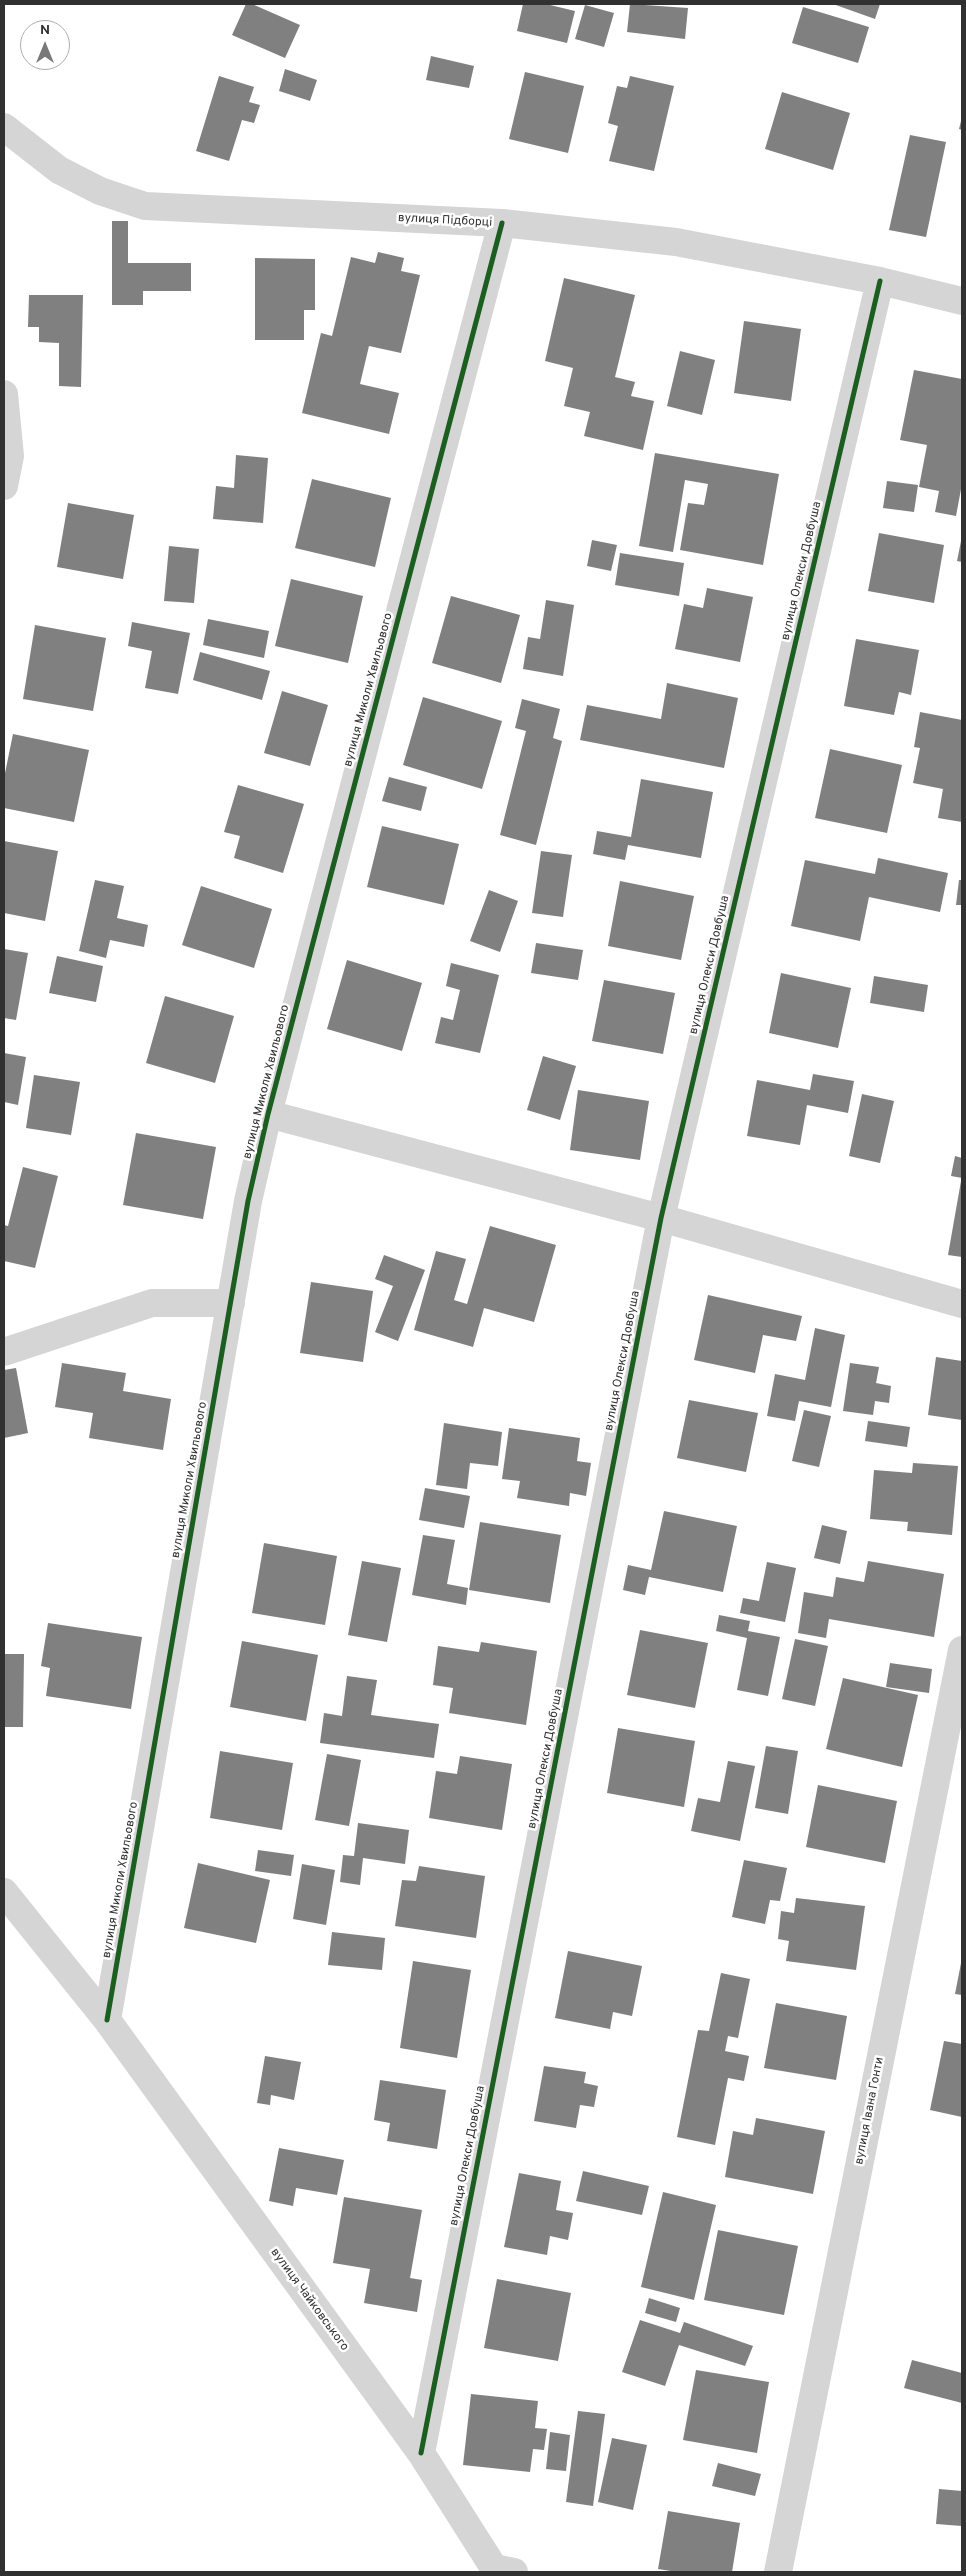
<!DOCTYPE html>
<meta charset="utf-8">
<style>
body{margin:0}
#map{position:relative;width:966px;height:2576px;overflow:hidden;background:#fff;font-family:Overpass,sans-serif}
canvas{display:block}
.frame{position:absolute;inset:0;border:5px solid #313131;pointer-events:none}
.north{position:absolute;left:20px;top:20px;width:50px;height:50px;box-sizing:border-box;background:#fff;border:1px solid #adadad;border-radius:50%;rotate:0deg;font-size:14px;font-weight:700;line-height:20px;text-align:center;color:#313131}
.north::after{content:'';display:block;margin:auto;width:18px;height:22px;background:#797979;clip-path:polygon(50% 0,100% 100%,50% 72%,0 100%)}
</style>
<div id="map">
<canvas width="966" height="2576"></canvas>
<div class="frame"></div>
<div class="north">N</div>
</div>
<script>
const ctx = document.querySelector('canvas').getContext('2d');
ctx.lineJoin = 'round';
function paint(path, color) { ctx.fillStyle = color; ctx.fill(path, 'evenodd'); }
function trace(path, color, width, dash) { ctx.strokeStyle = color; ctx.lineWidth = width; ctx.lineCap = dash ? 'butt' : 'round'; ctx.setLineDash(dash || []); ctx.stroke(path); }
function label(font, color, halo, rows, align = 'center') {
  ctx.font = font + ' Overpass,sans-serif'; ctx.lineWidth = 5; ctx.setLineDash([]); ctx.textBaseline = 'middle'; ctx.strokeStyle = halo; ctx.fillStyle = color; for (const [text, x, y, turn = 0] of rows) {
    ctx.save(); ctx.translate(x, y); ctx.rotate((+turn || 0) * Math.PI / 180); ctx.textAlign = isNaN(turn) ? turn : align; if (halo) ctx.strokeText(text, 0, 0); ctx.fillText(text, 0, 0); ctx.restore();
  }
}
paint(new Path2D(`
 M246,4H252L300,25L285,58L232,35Z
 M523,4H546L575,11L567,43L517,31Z
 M630,4L688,8L685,39L627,32Z
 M833,4H880L875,19Z
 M585,5L614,13L604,47L575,39Z
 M803,7L869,27L858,63L792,43Z
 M431,56L474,66L469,88L426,80Z
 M285,69L317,80L310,101L279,91Z
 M525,72L584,86L568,153L509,139Z
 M219,76L254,87L249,102L260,105L254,123L242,120L229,161L196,151Z
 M630,76L674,86L654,171L609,161L618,126L608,123L617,86L627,88Z
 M782,92L850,113L833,170L765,149Z
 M962,117V130L959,129Z
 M910,135L946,142L926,237L889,230Z
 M112,221H128V263H191V291H143V305H112Z
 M378,252L404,258L401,271L420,275L401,353L369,346L360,384L399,393L389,434L302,413L321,333L332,336L351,257L375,263Z
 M255,258L315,259V310H304V340H255Z
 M564,278L635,295L615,377L635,382L631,396L654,401L643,450L584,436L590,412L564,406L573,368L545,361Z
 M29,295H83L81,387L59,386V343L39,342V327H28Z
 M744,321L801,329L791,401L734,393Z
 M680,351L715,360L702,415L667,406Z
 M914,370L962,379V484L956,516L935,512L939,491L919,487L927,445L900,440Z
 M655,453L779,474L763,565L680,550L688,503L704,505L708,484L685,480L673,552L639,546Z
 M236,455L268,458L263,523L213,519L216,486L234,488Z
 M312,479L391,498L375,567L295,548Z
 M887,481L918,485L914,512L883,508Z
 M68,503L134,515L123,579L57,567Z
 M879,533L944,545L934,603L868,591Z
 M592,540L617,545L611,571L587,566Z
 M961,541H962V562L957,561Z
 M169,546L199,549L194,603L164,601Z
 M620,553L684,563L679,596L615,585Z
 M291,579L363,596L348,663L275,646Z
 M707,588L753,597L740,662L675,649L684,604L703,608Z
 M451,596L520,615L501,683L432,663Z
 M546,600L574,605L563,676L523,669L528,637L540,639Z
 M208,619L269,631L264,658L203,645Z
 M132,622L190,633L178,694L145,688L152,651L128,646Z
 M35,625L106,638L93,711L23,699Z
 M856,639L919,650L911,695L899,692L894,715L844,706Z
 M200,652L270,671L262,700L193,680Z
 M667,683L738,698L724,768L580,740L587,705L661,719Z
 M282,691L328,705L310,766L264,753Z
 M423,697L502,721L482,789L403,765Z
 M522,699L560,709L553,738L562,741L536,845L500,835L526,731L515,728Z
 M920,712L962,720V822L938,818L943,789L913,783L920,748L914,747Z
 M13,734L89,750L74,822L4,808V778Z
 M830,749L902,765L887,833L815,818Z
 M389,777L427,787L421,811L382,801Z
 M641,779L713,792L701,858L628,845L625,860L593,854L597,831L631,837Z
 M238,785L304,804L283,873L234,858L240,836L224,832Z
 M382,826L459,844L444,905L367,887Z
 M4,841L58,851L45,921L4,913Z
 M541,851L572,855L563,917L532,913Z
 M878,858L948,873L940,912L869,897L860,941L791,926L805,860L875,874Z
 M95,880L124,886L117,918L148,925L144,947L110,940L106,958L79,951Z
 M959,880H962V905H956Z
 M620,881L694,896L681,960L608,946Z
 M201,886L272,909L254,968L182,945Z
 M489,890L518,901L500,952L470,941Z
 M536,943L583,950L578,980L531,973Z
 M4,949L28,953L16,1020L4,1018Z
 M57,956L103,966L96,1002L49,993Z
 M347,960L422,983L402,1051L327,1029Z
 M451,963L499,975L480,1053L435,1043L441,1017L453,1020L460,990L446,986Z
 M781,973L851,988L838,1048L769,1033Z
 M874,976L928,985L924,1012L870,1003Z
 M604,980L675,993L663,1054L592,1041Z
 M165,996L234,1016L215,1083L146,1063Z
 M4,1053L26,1057L18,1105L4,1102Z
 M543,1056L576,1066L560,1120L527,1110Z
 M813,1074L854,1081L848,1113L807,1105L800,1145L747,1136L757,1080L810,1090Z
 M34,1075L80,1082L71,1135L26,1128Z
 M578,1090L649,1101L640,1160L570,1150Z
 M862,1094L894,1101L880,1163L849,1156Z
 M136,1133L216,1147L203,1219L123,1205Z
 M955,1156L962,1158V1178L951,1176Z
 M23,1167L58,1176L35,1268L4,1261V1225L8,1226Z
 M961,1181L962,1182V1257L948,1255Z
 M490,1226L556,1245L534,1322L484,1308L473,1347L414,1330L436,1251L466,1259L454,1300L467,1304Z
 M384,1255L425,1270L398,1341L375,1332L393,1286L375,1279Z
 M311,1282L373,1291L363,1362L300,1353Z
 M708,1295L802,1316L796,1341L763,1335L755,1373L694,1360Z
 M815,1328L845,1335L831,1407L799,1401L795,1421L767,1416L775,1374L805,1380Z
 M936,1357L962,1361V1420L928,1415Z
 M62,1363L126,1373L123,1391L171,1399L163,1450L89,1438L93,1413L55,1407Z
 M850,1363L879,1367L876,1383L891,1386L889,1403L875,1401L873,1415L843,1411Z
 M16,1368L28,1433L4,1438V1370Z
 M689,1400L758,1413L746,1472L677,1458Z
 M804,1410L831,1416L819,1467L792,1461Z
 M868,1421L910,1427L907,1447L865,1441Z
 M444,1423L502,1432L498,1466L470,1463L467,1489L436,1485Z
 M509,1428L580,1438L577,1461L591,1463L586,1496L570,1493L569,1506L517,1498L520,1481L502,1479Z
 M913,1463L958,1466L952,1535L907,1531L908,1522L870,1519L874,1470L912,1473Z
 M425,1488L470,1496L464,1528L419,1520Z
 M664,1511L737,1526L723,1592L649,1577L645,1595L623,1590L628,1565L651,1570Z
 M480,1522L561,1535L550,1603L469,1590Z
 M822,1525L847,1531L840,1564L814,1558Z
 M423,1535L455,1540L447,1584L468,1588L466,1605L412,1595Z
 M264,1543L337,1556L325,1625L252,1613Z
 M362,1561L401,1568L387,1642L348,1635Z
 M868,1561L944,1574L934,1637L829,1619L826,1638L798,1633L804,1592L833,1597L836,1577L864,1582Z
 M767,1562L796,1568L785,1622L740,1613L743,1598L759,1601Z
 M719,1615L750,1621L748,1631L780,1637L768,1696L737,1690L747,1638L716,1631Z
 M48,1623L142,1637L131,1709L46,1696L50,1668L41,1666Z
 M640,1630L708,1643L695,1708L627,1695Z
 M795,1639L828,1646L815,1706L782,1699Z
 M242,1641L318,1655L306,1721L230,1707Z
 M481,1642L537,1651L526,1725L449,1713L453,1688L433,1685L438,1646L479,1652Z
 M4,1654H24L23,1727H4Z
 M890,1663L932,1669L929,1693L886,1687Z
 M347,1676L377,1680L371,1715L439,1724L434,1758L320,1743L324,1713L342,1716Z
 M843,1678L918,1695L902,1767L826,1749Z
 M618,1728L695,1741L684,1807L607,1793Z
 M766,1746L798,1751L788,1814L755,1808Z
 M220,1751L293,1763L282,1830L210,1818Z
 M327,1754L361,1760L349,1826L315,1820Z
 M460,1756L512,1764L502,1830L429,1818L436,1771L457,1774Z
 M728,1761L755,1766L740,1841L691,1831L698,1798L720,1802Z
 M818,1785L897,1801L885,1863L806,1847Z
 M358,1823L409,1830L405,1864L363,1858L360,1885L340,1882L343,1855L354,1856Z
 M258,1850L294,1855L291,1876L255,1871Z
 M744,1860L787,1868L780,1901L770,1900L765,1924L732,1917Z
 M198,1863L270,1880L256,1943L184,1928Z
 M302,1864L335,1870L326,1925L293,1919Z
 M419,1866L485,1876L476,1938L395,1926L402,1880L416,1881Z
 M796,1898L865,1906L856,1970L786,1961L789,1941L778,1939L781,1911L794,1913Z
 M332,1932L385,1938L382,1970L328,1965Z
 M568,1951L642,1966L632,2016L613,2012L610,2029L555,2018Z
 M413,1961L471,1970L457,2058L400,2048Z
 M961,1963H962V1995L955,1994Z
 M721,1973L750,1979L738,2038L728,2036L725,2051L749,2056L744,2081L728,2078L715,2145L677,2137L698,2030L709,2031Z
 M776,2003L847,2016L836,2080L764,2068Z
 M944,2041L962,2044V2117L930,2110Z
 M265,2056L301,2062L294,2100L271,2095L270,2105L257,2103Z
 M544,2066L586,2072L584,2083L598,2086L594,2107L580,2105L576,2128L534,2121Z
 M380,2080L446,2090L437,2149L387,2141L390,2123L374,2120Z
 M756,2118L825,2131L813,2194L725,2177L733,2131L753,2135Z
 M279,2148L344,2160L337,2195L296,2188L293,2206L269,2201Z
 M583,2171L649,2186L642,2215L576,2201Z
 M519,2173L561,2181L556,2210L573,2213L568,2240L550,2236L547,2255L504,2247Z
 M663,2192L716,2205L694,2300L641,2287Z
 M344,2197L422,2210L410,2278L422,2280L417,2312L364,2303L370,2269L333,2263Z
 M718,2230L798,2246L784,2315L704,2300Z
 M497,2279L571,2293L558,2361L484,2348Z
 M649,2298L680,2308L676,2322L645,2313Z
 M640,2320L680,2333L684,2322L753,2346L745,2366L679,2345L665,2386L622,2372Z
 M912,2360L962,2373V2403L904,2388Z
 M696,2370L769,2382L757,2453L683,2440Z
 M471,2394L538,2401L535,2428L547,2429L544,2450L533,2449L530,2472L463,2465Z
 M578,2411L605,2414L593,2506L566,2502Z
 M550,2432L570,2435L566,2471L546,2469Z
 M612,2438L647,2445L633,2510L598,2502Z
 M718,2463L761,2474L755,2496L712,2486Z
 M939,2489L962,2491V2526L936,2524Z
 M668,2511L740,2523L732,2572H677L658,2569Z`), '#808080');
trace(new Path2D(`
 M4,127L59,170L100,191L145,206L502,223L676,242L880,281L962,301
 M4,394L10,456L4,486
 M268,1114L661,1218L962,1304
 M4,1352L152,1303H231
 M4,1892L107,2020L421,2453L494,2568L514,2572
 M107,2020L248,1201L268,1114L502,223
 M421,2453L661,1218L880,281
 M778,2572L962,1650`), '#d5d5d5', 28);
trace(new Path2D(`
 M107,2020L248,1201L268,1114L502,223
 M421,2453L661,1218L880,281`), '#1b5e20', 5);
label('12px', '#313131', '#fff', [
 ["вулиця Підборці",445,221,3],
 ["вулиця Олекси Довбуша",802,571,-77],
 ["вулиця Миколи Хвильового",369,690,-75],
 ["вулиця Олекси Довбуша",710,965,-77],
 ["вулиця Миколи Хвильового",267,1082,-76],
 ["вулиця Олекси Довбуша",623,1361,-79],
 ["вулиця Миколи Хвильового",190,1480,-80],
 ["вулиця Олекси Довбуша",546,1759,-79],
 ["вулиця Миколи Хвильового",121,1880,-80],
 ["вулиця Івана Гонти",870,2111,-79],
 ["вулиця Олекси Довбуша",468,2156,-79],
 ["вулиця Чайковського",309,2300,54]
]);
</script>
